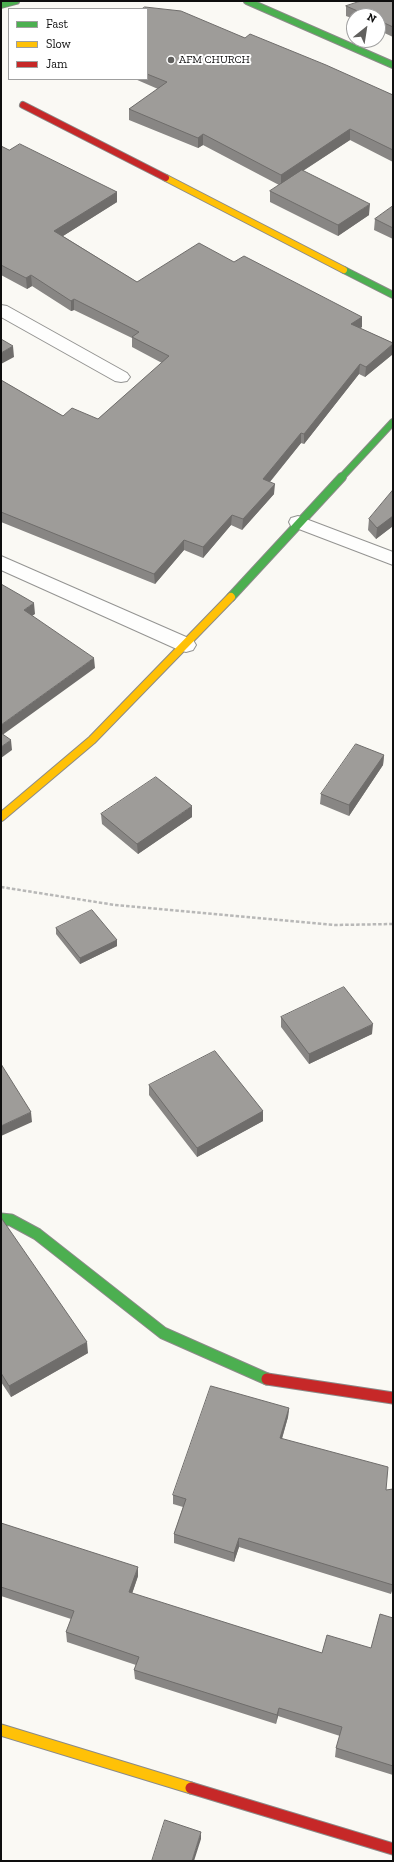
<!DOCTYPE html>
<style>
body{margin:0}
#map{position:relative;width:394px;height:1862px;overflow:hidden;background:#faf9f4;font-family:"Zilla Slab",serif}
canvas{display:block}
.frame{position:absolute;inset:0;border:2px solid #0e0e0e;pointer-events:none}
.legend{position:absolute;left:8px;top:8px;width:140px;height:72px;box-sizing:border-box;background:#fff;border:1px solid #9f9f9f;margin:0;padding:5px 7px;list-style:none;font-size:12px;color:#0e0e0e}
.legend li{display:flex;align-items:center;gap:8px;height:20px}
.legend b{width:20px;border:1px solid #9f9f9f}
.north{position:absolute;left:346px;top:8px;width:40px;height:40px;box-sizing:border-box;background:#fff;border:1px solid #9f9f9f;border-radius:50%;rotate:30deg;font-size:11px;font-weight:700;line-height:16px;text-align:center;color:#0e0e0e}
.north::after{content:'';display:block;margin:auto;width:14px;height:18px;background:#61605e;clip-path:polygon(50% 0,100% 100%,50% 72%,0 100%)}
</style>
<div id="map">
<canvas width="394" height="1862"></canvas>
<div class="frame"></div>
<ul class="legend">
<li><b style="height:5px;background:#4caf50"></b>Fast</li>
<li><b style="height:5px;background:#ffc107"></b>Slow</li>
<li><b style="height:5px;background:#c62828"></b>Jam</li>
</ul>
<div class="north">N</div>
</div>
<script>
const ctx = document.querySelector('canvas').getContext('2d');
ctx.lineJoin = 'round';
function trace(path, color, width, dash) { ctx.strokeStyle = color; ctx.lineWidth = width; ctx.lineCap = dash ? 'butt' : 'round'; ctx.setLineDash(dash || []); ctx.stroke(path); }
function paint(path, color) { ctx.fillStyle = color; ctx.fill(path, 'evenodd'); }
function label(font, color, halo, rows, align = 'center') {
  ctx.font = font + ' "Zilla Slab",serif'; ctx.lineWidth = 4; ctx.setLineDash([]); ctx.textBaseline = 'middle'; ctx.strokeStyle = halo; ctx.fillStyle = color; for (const [text, x, y, turn = 0] of rows) {
    ctx.save(); ctx.translate(x, y); ctx.rotate((+turn || 0) * Math.PI / 180); ctx.textAlign = isNaN(turn) ? turn : align; if (halo) ctx.strokeText(text, 0, 0); ctx.fillText(text, 0, 0); ctx.restore();
  }
}
const street = new Path2D(`
 M1,305L7,306L127,373L130,377L127,381L121,382L115,381L1,317Z
 M298,516L393,552V565L291,526L289,522L291,518Z
 M1,556L193,640L196,645L193,650L186,652L179,650L1,570Z`);
const fastFar2 = new Path2D(`
 M247,1L393,65
 M1,5L16,1
 M344,270L393,295
 M341,478L393,422`);
const fastFar1 = new Path2D(`
 M231,597L342,477`);
const fast = new Path2D(`
 M1,1219L11,1220L37,1234L163,1333L267,1379`);
const slowFar2 = new Path2D(`
 M166,178L344,270`);
const slowFar1 = new Path2D(`
 M1,817L92,740L231,597`);
const slow = new Path2D(`
 M1,1730L191,1788`);
const jamFar1 = new Path2D(`
 M23,105L166,178`);
const jam = new Path2D(`
 M267,1379L393,1398
 M191,1788L393,1849`);
trace(street, '#949492', 2);
trace(fastFar2, '#8b8a88', 8);
trace(fastFar1, '#8b8a88', 10);
trace(fast, '#8b8a88', 13);
trace(slowFar2, '#8b8a88', 8);
trace(slowFar1, '#8b8a88', 10);
trace(slow, '#8b8a88', 13);
trace(jamFar1, '#8b8a88', 8);
trace(jam, '#8b8a88', 13);
trace(new Path2D(`
 M1,887L115,905L335,925L393,924`), '#b8b8b7', 2.5, [3.5, 2]);
paint(street, '#fefefd');
trace(fastFar2, '#4caf50', 6);
trace(fastFar1, '#4caf50', 8);
trace(fast, '#4caf50', 11);
trace(slowFar2, '#ffc107', 6);
trace(slowFar1, '#ffc107', 8);
trace(slow, '#ffc107', 11);
trace(jamFar1, '#c62828', 6);
trace(jam, '#c62828', 11);
paint(new Path2D(`
 M393,1V37L378,30V16H354V19L346,16V6Z
 M147,9L245,38L393,95V162L350,140L303,171L369,215L338,236L270,202V191L279,185L203,145L198,148L129,120V109L158,89L135,79H147Z
 M1,146L9,150L117,192V202L63,236L137,282L234,262L362,317V327L360,328L393,343V354L365,377L359,374L304,444L301,443L270,482L274,494L242,530L231,525L203,558L184,550L155,584L1,522V380L63,416L98,419L162,363L132,347V338L74,310L71,311L32,286L27,289L1,275Z
 M393,206V239L374,230L375,219Z
 M393,490V526L376,539L368,530L369,519Z
 M384,755L383,765L349,816L320,804L321,794Z
 M101,814L192,817L138,854L102,824Z
 M56,928L117,940V946L80,964L56,934Z
 M281,1017L372,1034L309,1064L281,1027Z
 M149,1085L263,1111V1121L197,1157L149,1095Z
 M1,1220L88,1353L11,1397L1,1382Z
 M289,1408L288,1417L282,1439L386,1490L393,1588L391,1594L239,1547L234,1562L174,1543V1534L183,1507L173,1504V1495Z
 M1,1523L138,1576L132,1594L322,1653L371,1648L393,1618V1775L335,1757L336,1748L340,1736L278,1716L276,1724L135,1679L134,1670L136,1665L67,1642L66,1632L71,1619L1,1596Z`), '#888684');
paint(new Path2D(`
 M350,129V140L281,185V175Z
 M203,134V145L198,148V138Z
 M117,192V202L55,241L54,231Z
 M370,204L369,215L338,236V225Z
 M31,275L32,286L27,289L26,278Z
 M74,299V310L71,311V301Z
 M362,317V327L350,335L351,324Z
 M393,344V354L365,377L366,367Z
 M13,346L14,357L1,364V353Z
 M360,364L359,374L304,444V434Z
 M301,433V443L263,490V479Z
 M275,484L274,494L242,530L243,519Z
 M232,515L231,525L203,558V547Z
 M393,516V526L376,539L377,528Z
 M184,540V550L155,584L154,574Z
 M34,603L35,614L25,621L24,610Z
 M94,658L95,668L1,736V725Z
 M11,740L12,750L1,758V747Z
 M384,755L383,765L349,816V805Z
 M192,806V817L138,854L137,844Z
 M117,940V946L80,964V958Z
 M373,1024L372,1034L309,1064V1054Z
 M263,1111V1121L197,1157V1148Z
 M31,1112L32,1122L1,1136V1126Z
 M87,1342L88,1353L11,1397L9,1386Z
 M289,1408L288,1417L279,1448L280,1438Z
 M239,1538V1547L234,1562V1553Z
 M138,1567V1576L129,1602V1592Z
 M279,1708L278,1716L276,1724L277,1715Z
 M201,1832V1839L194,1861H192Z`), '#6f6d6b');
const building = new Path2D(`
 M361,1H393V27L378,20V16H369L346,6Z
 M145,7L181,11L245,38L250,34L326,65L393,95V150L350,129L281,175L203,134L198,138L129,109L167,82L147,74V9H142Z
 M20,144L117,192L54,231L137,282L199,243L234,262L244,256L362,317L351,324L393,343V344L366,367L360,364L304,434L301,433L263,479L275,484L243,519L232,515L203,547L184,540L154,574L1,512V380L63,416L72,408L98,419L169,356L132,337L139,332L74,299L71,301L31,275L26,278L1,265V146L9,150Z
 M302,170L370,204L338,225L270,191Z
 M393,206V228L375,219Z
 M1,339L13,346L1,353Z
 M393,490V516L377,528L369,519Z
 M1,584L34,603L24,610L94,658L1,725Z
 M1,733L11,740L1,747Z
 M356,744L384,755L349,805L321,794Z
 M156,777L192,806L137,844L101,814Z
 M92,910L117,940L80,958L56,928Z
 M344,987L373,1024L309,1054L281,1017Z
 M215,1051L263,1111L197,1148L149,1085Z
 M1,1064L31,1112L1,1126Z
 M2,1219L87,1342L9,1386L1,1373V1220Z
 M211,1386L289,1408L280,1438L388,1467L386,1490L393,1489V1585L239,1538L234,1553L174,1534L186,1499L173,1495Z
 M1,1523L138,1567L129,1592L322,1653L327,1635L371,1648L380,1614L393,1618V1766L336,1748L342,1727L279,1708L277,1715L134,1670L139,1657L66,1632L74,1611L1,1587Z
 M165,1820L201,1832L192,1861H152Z`);
paint(building, '#9e9c99');
trace(building, '#6f6d6b', 1);
for (const [x, y, r, color] of [
 [171,60,4,"#61605e"]
]) { const dot = new Path2D(); dot.arc(x, y, r, 0, 2 * Math.PI); ctx.fillStyle = color; ctx.fill(dot); trace(dot, '#fff', 1.5); }
label('11px', '#0e0e0e', '#fff', [
 ["AFM CHURCH",179,60]
], 'left');
</script>
